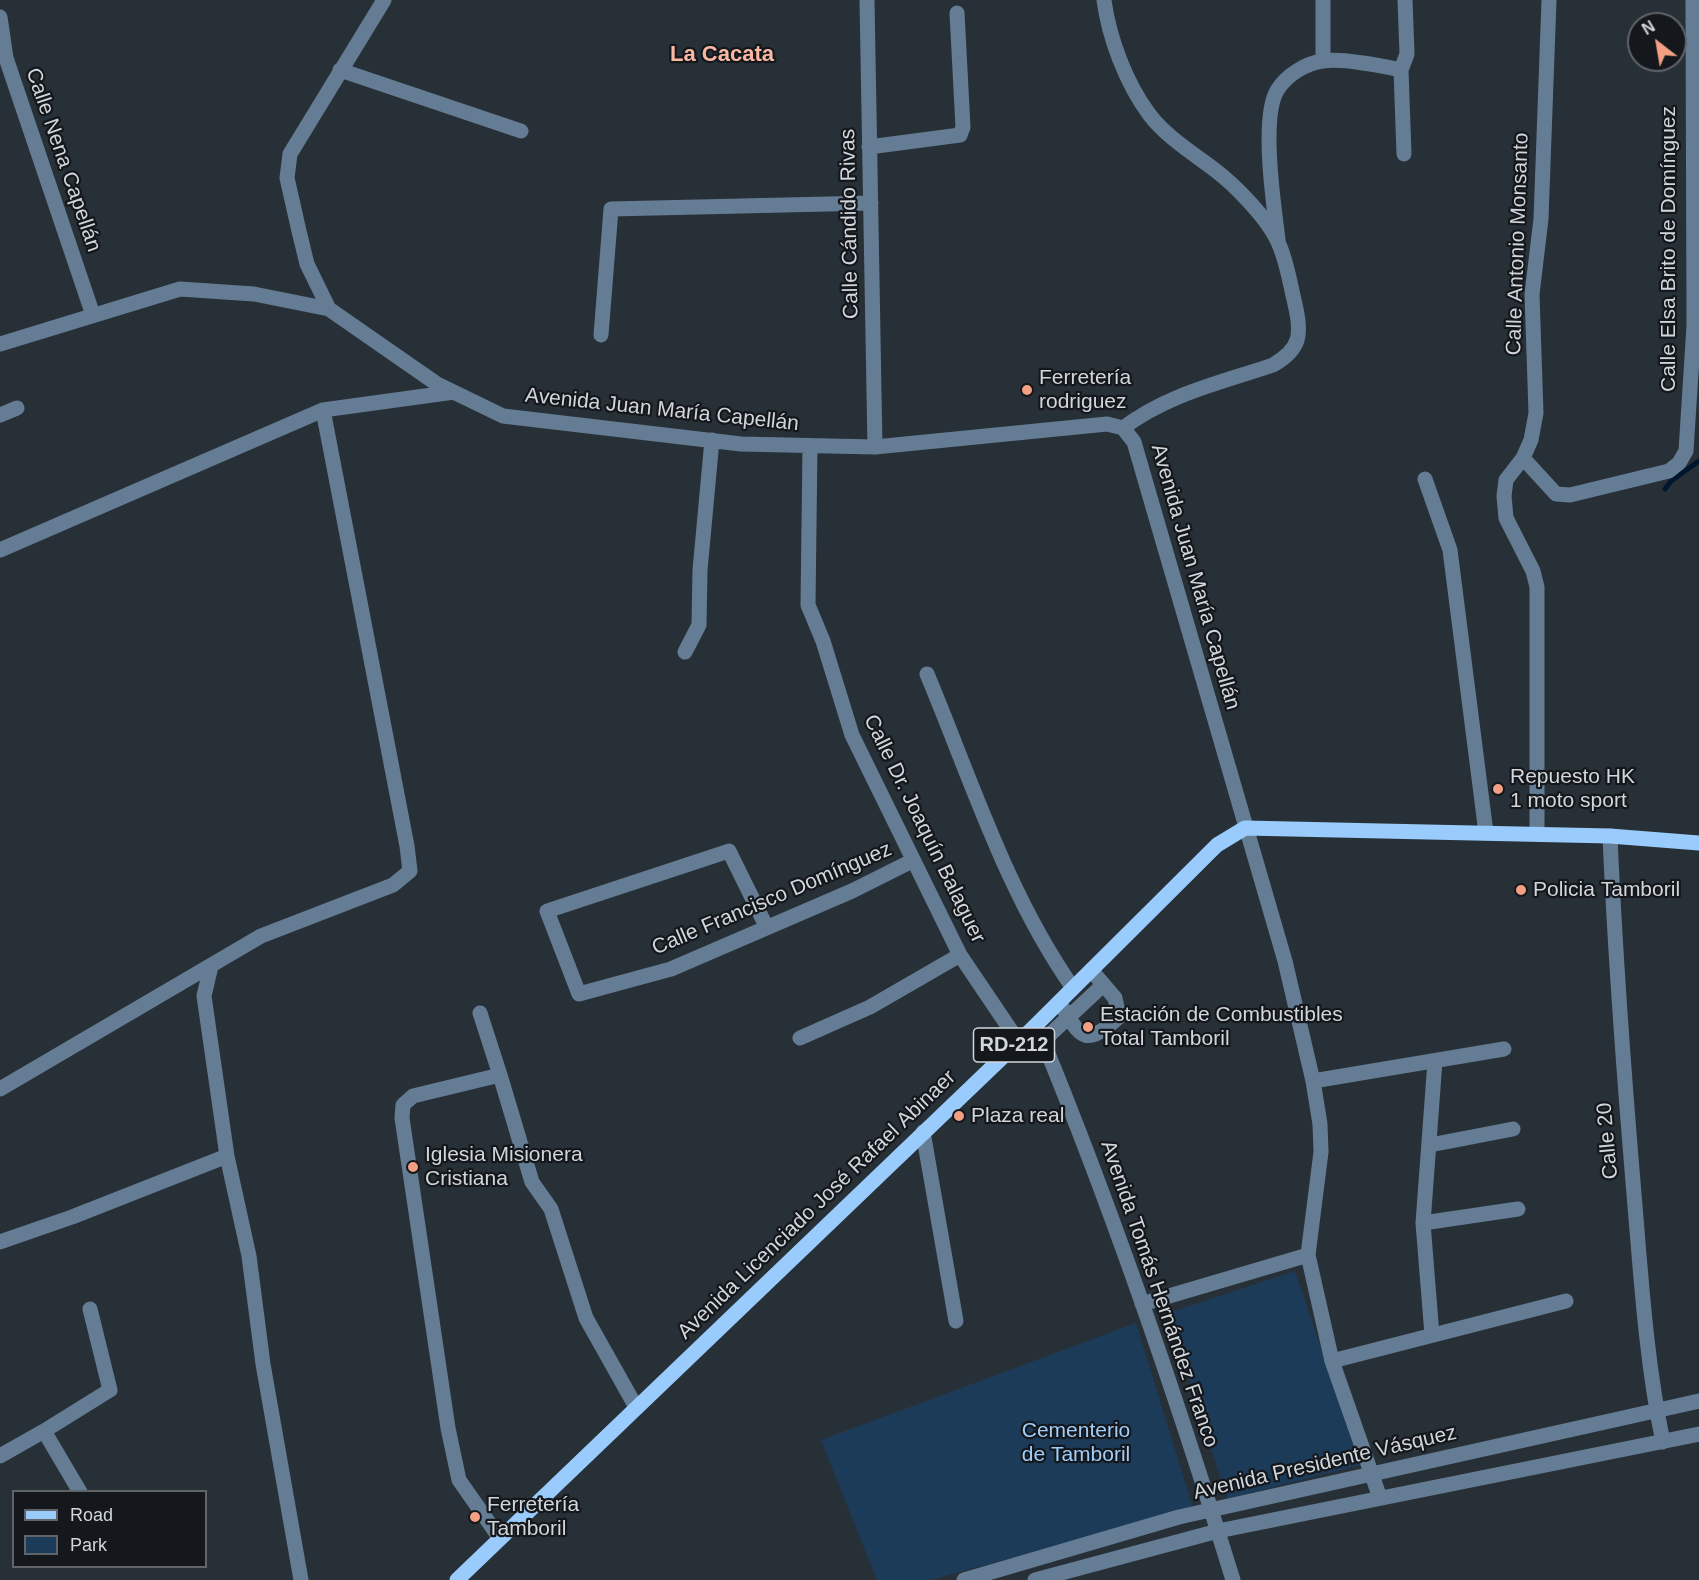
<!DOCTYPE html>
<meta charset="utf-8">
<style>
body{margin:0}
#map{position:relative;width:1699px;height:1580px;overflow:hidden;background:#283037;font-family:Helvetica,sans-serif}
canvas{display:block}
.legend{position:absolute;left:12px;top:1490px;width:195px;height:78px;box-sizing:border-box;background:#14171b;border:2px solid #606368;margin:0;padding:8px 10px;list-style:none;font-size:18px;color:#d1d6db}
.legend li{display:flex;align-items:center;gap:12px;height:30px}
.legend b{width:30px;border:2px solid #606368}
.north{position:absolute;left:1627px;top:12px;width:60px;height:60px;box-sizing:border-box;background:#14171b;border:2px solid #606368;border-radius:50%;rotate:329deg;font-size:16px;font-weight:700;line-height:24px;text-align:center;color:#d1d6db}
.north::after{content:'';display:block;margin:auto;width:21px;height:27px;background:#f39f84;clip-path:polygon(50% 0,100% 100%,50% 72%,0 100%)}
</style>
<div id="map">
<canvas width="1699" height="1580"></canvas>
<ul class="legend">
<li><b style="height:8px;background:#99cbfc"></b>Road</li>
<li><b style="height:16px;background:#1c3b58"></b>Park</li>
</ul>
<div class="north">N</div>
</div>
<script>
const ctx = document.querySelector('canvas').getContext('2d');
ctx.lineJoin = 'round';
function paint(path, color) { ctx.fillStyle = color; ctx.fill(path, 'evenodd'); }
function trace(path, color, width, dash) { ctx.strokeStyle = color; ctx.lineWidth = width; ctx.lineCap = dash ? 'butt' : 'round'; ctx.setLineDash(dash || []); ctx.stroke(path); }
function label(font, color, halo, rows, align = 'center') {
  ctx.font = font + ' Helvetica,sans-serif'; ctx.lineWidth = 4.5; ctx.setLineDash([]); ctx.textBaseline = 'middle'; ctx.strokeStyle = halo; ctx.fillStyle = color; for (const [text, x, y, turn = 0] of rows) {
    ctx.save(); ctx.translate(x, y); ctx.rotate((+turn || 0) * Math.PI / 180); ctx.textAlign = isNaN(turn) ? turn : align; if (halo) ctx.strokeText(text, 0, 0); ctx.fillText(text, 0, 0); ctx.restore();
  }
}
paint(new Path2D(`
 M1295,1271L1360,1465L1227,1499L1168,1313Z
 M1136,1323L1193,1508L931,1580H877L821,1440Z`), '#1c3b58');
trace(new Path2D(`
 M1665,489L1671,481L1699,461`), '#00152e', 5);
trace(new Path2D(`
 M384,0L290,154L287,178L299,231L307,264L329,309L437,384L503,416L741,444L875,447L1107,424L1123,428L1134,442L1285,961L1313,1081L1320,1124L1321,1152L1308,1255L1332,1361L1380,1498
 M867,0L875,447
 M1104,0C1109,38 1126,83 1149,114C1165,136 1194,154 1215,170C1236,186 1268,219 1278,242C1287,261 1290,284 1295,304C1302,334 1301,349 1273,365C1220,383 1168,394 1123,428
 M0,17L6,58L93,315
 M1323,61V0
 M340,70L521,131
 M869,147L960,135L963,127L957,13
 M1404,154L1401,70L1407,54L1405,0
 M1278,239C1274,207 1260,115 1278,89C1287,75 1306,63 1323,61C1342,58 1382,66 1401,70
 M601,335L611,209L871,203
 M0,344L180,289L254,294L329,309
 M0,415L17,408
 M810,446L808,605L823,641L852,735L960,955L1018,1041
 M1523,458L1556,494L1570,495L1669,471L1679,463L1686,451L1694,326L1693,0
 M1425,479L1450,550L1486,833
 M0,550L323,410L454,392
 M685,652L699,625L700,570L712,440
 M927,674C971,779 1007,894 1073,988
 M1537,834V587L1533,571L1506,518L1504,496L1506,480L1523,458L1531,440L1536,413L1532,294L1541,219L1549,0
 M1610,836C1615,955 1624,1075 1634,1194C1641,1276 1646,1361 1663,1442
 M766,926L729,851L547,911L579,994L671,969L852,891L912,861
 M211,966L204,996L227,1156L249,1256L263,1364L301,1580
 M1059,1002C1081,1037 1083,1049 1119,1017L1115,998L1091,970
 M480,1013L500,1075L413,1096L403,1105L402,1118L448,1428L459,1480L499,1537
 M1034,1027L1043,1041C1115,1217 1177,1398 1233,1580
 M800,1038L870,1007L960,955
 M1043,1041L1103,985
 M500,1075L532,1182L551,1209L586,1318L636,1407
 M1313,1081L1504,1049
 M0,1089L261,936L393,885L410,871L407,846L323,410
 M923,1132L956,1321
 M1430,1145L1513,1129
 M1423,1223L1518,1209
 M0,1242L72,1217L227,1156
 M1142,1304L1308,1255
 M1432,1335L1423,1223L1435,1061
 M1332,1361L1566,1301
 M44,1431L110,1390L90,1309
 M0,1456L44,1431L80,1492
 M964,1580L1179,1517L1699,1401
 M1035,1580L1218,1531L1699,1434`), '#657d94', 15);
trace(new Path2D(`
 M457,1580L1034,1027L1217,845L1245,828L1610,836L1699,843`), '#99cbfc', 15);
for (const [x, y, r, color] of [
 [1027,390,6,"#f39f84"],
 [1498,789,6,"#f39f84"],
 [1521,890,6,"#f39f84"],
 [1088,1027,6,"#f39f84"],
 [959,1116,6,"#f39f84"],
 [413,1167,6,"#f39f84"],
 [475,1517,6,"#f39f84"]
]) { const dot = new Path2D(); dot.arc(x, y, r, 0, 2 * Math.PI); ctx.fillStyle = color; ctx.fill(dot); trace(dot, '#14171b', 2); }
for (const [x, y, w] of [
 [1014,1045,81]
]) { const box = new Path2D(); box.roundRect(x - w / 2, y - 17, w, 34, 4.5); ctx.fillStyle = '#14171b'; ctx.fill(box); trace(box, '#d1d6db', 1.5); }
label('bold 20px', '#d1d6db', null, [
 ["RD-212",1014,1045]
]);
label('21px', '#d1d6db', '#14171b', [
 ["Calle Nena Capellán",63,160,71],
 ["Calle Cándido Rivas",850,224,-91],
 ["Calle Antonio Monsanto",1518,244,-88],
 ["Calle Elsa Brito de Domínguez",1669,249,-90],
 ["Avenida Juan María Capellán",662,410,6],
 ["Avenida Juan María Capellán",1195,577,74],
 ["Calle Dr. Joaquín Balaguer",924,829,64],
 ["Calle Francisco Domínguez",772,899,-23],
 ["Calle 20",1608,1141,-95],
 ["Avenida Licenciado José Rafael Abinaer",817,1205,-44],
 ["Avenida Tomás Hernández Franco",1159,1294,71],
 ["Avenida Presidente Vásquez",1325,1463,-13]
]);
label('21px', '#d1d6db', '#14171b', [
 ["Ferretería",1039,378],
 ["rodriguez",1039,402],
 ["Repuesto HK",1510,777],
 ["1 moto sport",1510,801],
 ["Policia Tamboril",1533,890],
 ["Estación de Combustibles",1100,1015],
 ["Total Tamboril",1100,1039],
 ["Plaza real",971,1116],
 ["Iglesia Misionera",425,1155],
 ["Cristiana",425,1179],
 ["Ferretería",487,1505],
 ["Tamboril",487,1529]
], 'left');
label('21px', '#a0cefa', '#14171b', [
 ["Cementerio",1076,1431],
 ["de Tamboril",1076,1455]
]);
label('bold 22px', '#f8b8a3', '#14171b', [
 ["La Cacata",722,55]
]);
</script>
